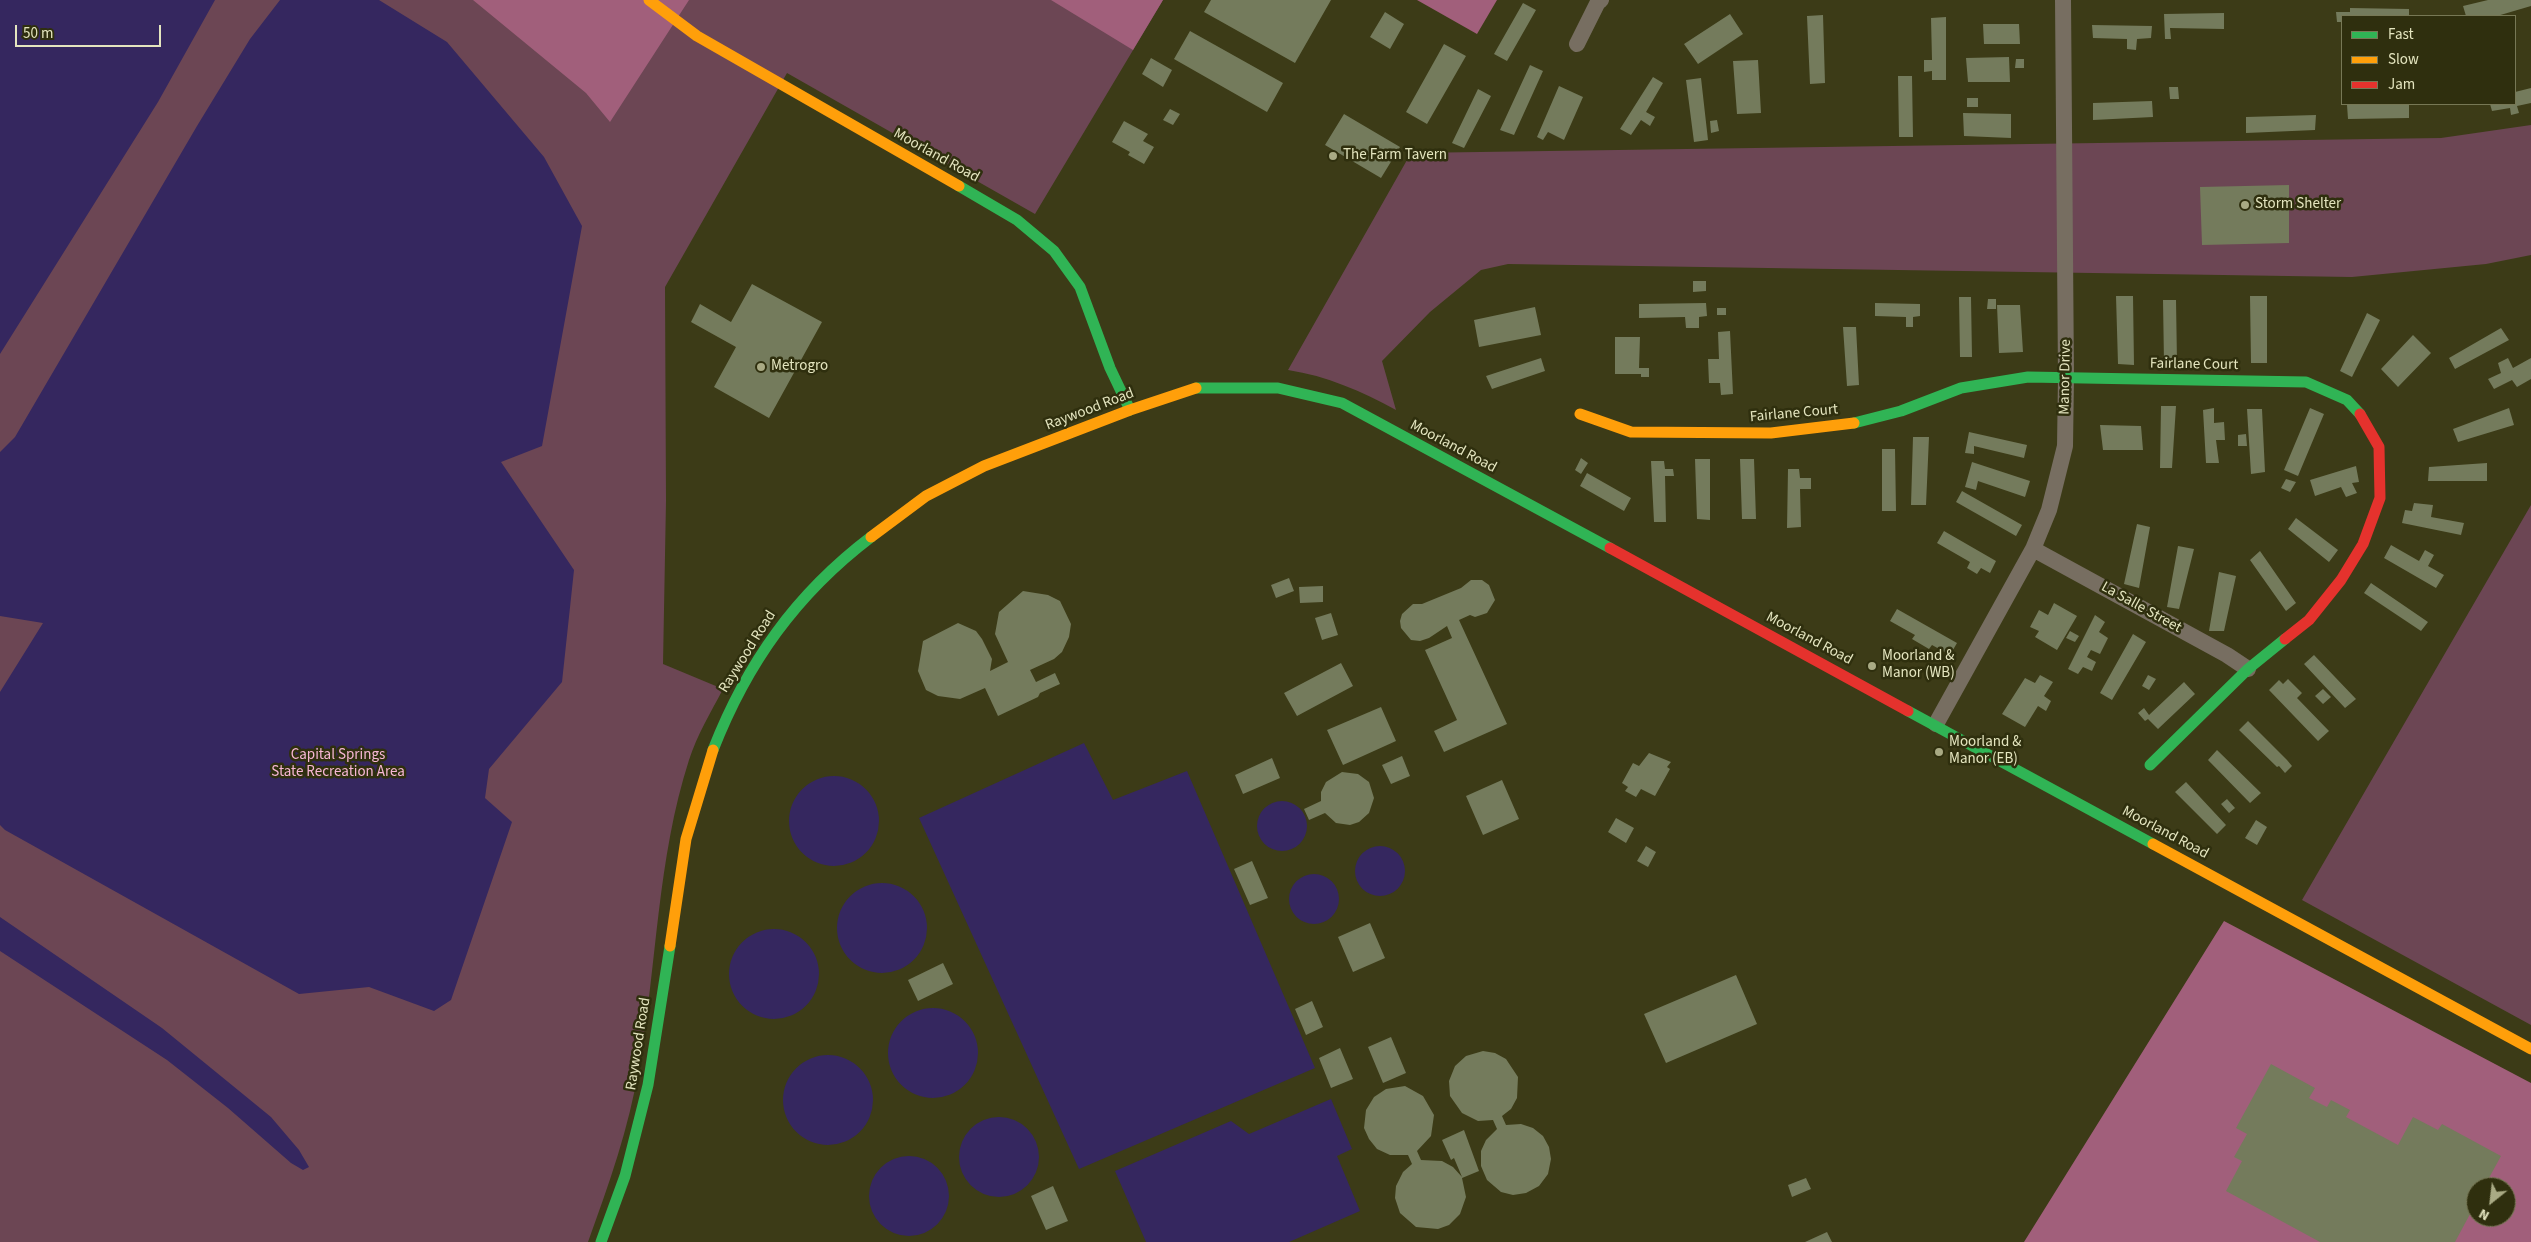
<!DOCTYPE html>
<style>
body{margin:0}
#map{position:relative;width:2531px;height:1242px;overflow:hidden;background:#3c3b17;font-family:"Source Sans 3",sans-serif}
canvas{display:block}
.legend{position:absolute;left:2341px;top:15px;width:175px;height:90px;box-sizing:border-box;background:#2f2f0e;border:1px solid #777855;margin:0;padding:6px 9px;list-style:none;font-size:15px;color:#e4e5bf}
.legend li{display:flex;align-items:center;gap:10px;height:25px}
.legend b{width:25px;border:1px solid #777855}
.north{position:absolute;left:2466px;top:1177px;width:50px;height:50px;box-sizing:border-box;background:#2f2f0e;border:1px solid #777855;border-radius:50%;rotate:209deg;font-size:14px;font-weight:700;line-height:20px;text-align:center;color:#e4e5bf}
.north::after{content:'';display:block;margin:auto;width:18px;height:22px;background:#a9aa84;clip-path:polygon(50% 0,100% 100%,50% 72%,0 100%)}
.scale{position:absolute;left:15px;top:25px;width:146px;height:22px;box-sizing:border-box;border:2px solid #e4e5bf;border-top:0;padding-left:6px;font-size:15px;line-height:18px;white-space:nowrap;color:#e4e5bf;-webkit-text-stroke:4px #2f2f0e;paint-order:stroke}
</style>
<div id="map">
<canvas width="2531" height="1242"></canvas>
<ul class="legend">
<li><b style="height:6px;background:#30b455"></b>Fast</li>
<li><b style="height:6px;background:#ff9f0a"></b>Slow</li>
<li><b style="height:6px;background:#e5322d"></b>Jam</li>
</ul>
<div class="north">N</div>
<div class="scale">50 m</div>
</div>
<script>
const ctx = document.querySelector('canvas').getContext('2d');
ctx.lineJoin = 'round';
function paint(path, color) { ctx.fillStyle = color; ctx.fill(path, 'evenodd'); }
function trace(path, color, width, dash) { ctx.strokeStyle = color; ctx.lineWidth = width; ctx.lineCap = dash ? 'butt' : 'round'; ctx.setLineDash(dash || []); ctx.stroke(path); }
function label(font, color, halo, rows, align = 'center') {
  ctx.font = font + ' "Source Sans 3",sans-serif'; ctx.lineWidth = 5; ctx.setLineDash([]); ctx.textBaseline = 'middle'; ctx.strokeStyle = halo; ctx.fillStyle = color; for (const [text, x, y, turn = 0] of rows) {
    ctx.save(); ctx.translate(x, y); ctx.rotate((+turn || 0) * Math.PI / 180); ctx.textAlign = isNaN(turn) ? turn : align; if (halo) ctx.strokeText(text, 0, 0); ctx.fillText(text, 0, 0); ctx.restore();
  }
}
paint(new Path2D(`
 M0,0H1163L1035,214L787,73L665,287L666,501L663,664L723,689C711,712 697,735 689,760C657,859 657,965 639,1067C629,1128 609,1184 588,1242H0Z
 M2531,125V255L2486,264L2352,277L1508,264L1481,270L1430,312L1382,361L1396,410C1361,391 1327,376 1288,370L1411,153L2441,138Z
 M2531,505V1025L2302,900Z`), '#6c4654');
paint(new Path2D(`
 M473,0H689L610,122L586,93Z
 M1051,0H1163L1133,50Z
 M1417,0H1497L1477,34Z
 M2224,921L2531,1083V1242H2024ZM2476,1187H2506V1217H2476Z`), '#a15f7b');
paint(new Path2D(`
 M0,0H215L158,102L0,354Z
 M280,0H379L447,42L544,157L582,226L542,446L501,462L574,570L562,682L489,769L485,798L512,822L451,1000L434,1011L369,987L299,994L5,830L0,825V692L43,623L0,616V452L15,437L197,126L250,39Z
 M1084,743L1113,800L1187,771L1315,1068L1079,1169L919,818Z
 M789 821a45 45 0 1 1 90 0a45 45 0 1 1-90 0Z
 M1257 826a25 25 0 1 1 50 0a25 25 0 1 1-50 0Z
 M1355 871a25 25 0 1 1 50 0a25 25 0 1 1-50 0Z
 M1289 899a25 25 0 1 1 50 0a25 25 0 1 1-50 0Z
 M837 928a45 45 0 1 1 90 0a45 45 0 1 1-90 0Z
 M0,917L162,1028L271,1117L299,1150L309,1167L303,1170L291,1163L228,1108L167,1060L0,951Z
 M729 974a45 45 0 1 1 90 0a45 45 0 1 1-90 0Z
 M888 1053a45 45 0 1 1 90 0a45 45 0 1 1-90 0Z
 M783 1100a45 45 0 1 1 90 0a45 45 0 1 1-90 0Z
 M1331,1099L1352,1149L1337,1156L1360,1211L1289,1242H1146L1115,1171L1231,1121L1249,1134Z
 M959 1157a40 40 0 1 1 80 0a40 40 0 1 1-80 0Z
 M869 1196a40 40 0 1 1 80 0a40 40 0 1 1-80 0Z`), '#35275f');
paint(new Path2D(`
 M1211,0H1331L1295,63L1204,12Z
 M2488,0H2531V6L2497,16H2466L2463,6Z
 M1523,3L1536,10L1507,61L1494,54Z
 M2350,8L2409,9V16H2342V22H2337L2336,12H2350Z
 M1385,12L1404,24L1390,49L1370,37Z
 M2224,13V29L2170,28L2171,39H2165L2164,14Z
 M1730,14L1743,34L1698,64L1684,44Z
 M1823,15L1825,83L1810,84L1807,16Z
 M1946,17V80H1932V71L1924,72V60H1932L1931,18Z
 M1983,24H2019L2020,44H1984Z
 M2092,25L2152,26L2151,38L2137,39L2136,50L2127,49V39L2093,38Z
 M1190,31L1283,83L1267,112L1174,59Z
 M1444,44L1466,56L1427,124L1406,112Z
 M2009,57L2010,82H1968L1966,58Z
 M1151,58L1172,70L1163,87L1142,74Z
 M2016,59H2024V68H2015Z
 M1758,60L1761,113L1737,114L1733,61Z
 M1530,65L1543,71L1514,135L1500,130Z
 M1898,76H1912L1913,137H1899Z
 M1653,77L1663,83L1646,112L1655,117L1650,126L1641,120L1631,135L1620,129Z
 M1701,78L1708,140L1694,142L1686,80Z
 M1559,86L1583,97L1564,140L1548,132L1543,140L1537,137Z
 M2169,87H2178L2179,99H2170Z
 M2531,88V103L2517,106L2519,113L2511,115L2510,108L2492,111L2490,104H2515V92Z
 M1478,89L1491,96L1464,148L1452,143Z
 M1967,98H1978V107H1967Z
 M2152,101L2153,117L2093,120V103Z
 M2409,104V118L2348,119L2347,105Z
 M1170,109L1180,114L1173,125L1163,120Z
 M1963,113L2011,114V138L1964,136Z
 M1344,114L1400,147L1381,178L1325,145Z
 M2316,115L2315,130L2246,133V117Z
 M1717,120L1719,131L1711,133L1710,121Z
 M1124,121L1148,134L1143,141L1154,147L1144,164L1128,155L1130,152L1112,142Z
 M2289,185V243L2202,245L2200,187Z
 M1693,281H1706V291L1693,292Z
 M752,284L822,322L769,418L714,387L736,347L691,322L700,304L731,322Z
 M2116,296H2133L2134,365L2118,364Z
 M2250,296H2267V363H2251Z
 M1959,297H1971L1972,357H1960Z
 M1988,299H1996V309H1987Z
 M2163,300H2176L2177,363H2164Z
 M1706,303L1707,316L1699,317V328H1686L1685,317L1639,318V304Z
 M1875,303L1920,304V316L1913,317V327H1906V317L1875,316Z
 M1997,305H2020L2023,352L1999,353Z
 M1535,307L1541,335L1479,347L1474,320Z
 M1717,308H1726V315H1717Z
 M2367,313L2380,320L2352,377L2340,371Z
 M1843,327H1856L1859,385L1847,386Z
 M2501,328L2509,340L2455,369L2449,358Z
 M1730,331L1733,394L1721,395L1720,383H1709L1708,359H1719L1718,332Z
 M2413,335L2431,353L2398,387L2381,369Z
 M1615,337H1640L1639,368H1649V377H1641V374H1615Z
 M1541,358L1545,371L1492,389L1486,376Z
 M2508,358L2513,368L2531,358V379L2517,387L2512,380L2494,389L2488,379L2501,373L2498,363Z
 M2161,406H2176L2172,468H2160Z
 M2214,408V423L2224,422L2225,440H2216L2219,463H2206L2203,410Z
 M2310,408L2324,414L2298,476L2284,470Z
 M2509,408L2514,425L2458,442L2453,429Z
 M2247,409H2262L2265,472L2251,474Z
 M2100,425L2141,426L2143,450H2103Z
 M1969,432L2027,445L2024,458L1974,446V454L1965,453Z
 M2246,434L2247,446H2238V435Z
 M1913,437H1929L1926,505H1911Z
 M1882,449H1895L1896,511H1882Z
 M1581,458L1588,463L1581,474L1575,470Z
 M1695,459H1710V520L1697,519Z
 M1740,459H1754L1756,519H1742Z
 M1651,461H1664L1665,469H1673L1674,476H1665L1666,522H1654Z
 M1972,462L2030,481L2025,497L1978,481L1976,490L1965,487Z
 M2487,463V481H2428L2429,467Z
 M2356,466L2359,482L2352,483L2357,493L2346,497L2341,487L2315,496L2310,480Z
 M1788,469H1799L1800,478H1811V489H1800L1801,527L1787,528Z
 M1587,473L1631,498L1624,511L1580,486Z
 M2286,479L2296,482L2290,492L2281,488Z
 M1962,491L2022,525L2016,536L1956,502Z
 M2414,503L2433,505L2431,517L2464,523L2461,535L2402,523L2405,510L2412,511Z
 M2296,518L2338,550L2329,562L2288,529Z
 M2137,524L2150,527L2139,588L2124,584Z
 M1944,531L1996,561L1990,573L1981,568L1977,574L1967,568L1970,562L1937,543Z
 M2391,545L2419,561L2425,550L2434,555L2428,566L2444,575L2436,588L2384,558Z
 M2178,546L2194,549L2179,609L2167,607Z
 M2260,551L2296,603L2286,611L2250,560Z
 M2219,572L2236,576L2224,631H2209Z
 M1289,578L1294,591L1276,598L1271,585Z
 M1471,580H1482L1489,585L1495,600L1487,613L1475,617L1470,615L1459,620L1507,724L1444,752L1434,731L1457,720L1425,650L1452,638L1447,626L1429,638L1420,641L1411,640L1401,628L1400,621L1402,614L1413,604H1422L1461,588Z
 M2371,583L2428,622L2421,631L2364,593Z
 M1323,586V602L1300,603L1299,587Z
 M1023,591L1048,595L1060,601L1071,624L1069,637L1062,652L1054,659L1030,670L1036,682L1055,673L1060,684L1040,693L1038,697L998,716L985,688L960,699L938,696L926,690L918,671L923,641L958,623L976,631L982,639L992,659L990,671L1008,662L995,634L999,612Z
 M2054,603L2077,616L2057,650L2035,637L2039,631L2030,627L2039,610L2048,615Z
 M1897,609L1957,643L1950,655L1932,645L1929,649L1912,639L1915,635L1890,621Z
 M1331,613L1338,635L1322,640L1315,618Z
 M2095,615L2105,622L2099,632L2108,638L2100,654L2091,650L2087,657L2096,662L2092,671L2083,667L2078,674L2068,669Z
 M2070,631L2079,636L2075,642L2066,638Z
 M2133,634L2146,642L2112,700L2100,693Z
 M2314,655L2356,699L2345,708L2304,664Z
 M1341,663L1353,686L1297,716L1284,693Z
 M2040,675L2053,682L2044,696L2051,701L2046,711L2038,706L2025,727L2002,714L2025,678L2035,683Z
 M2148,675L2156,679L2149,690L2142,686Z
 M2288,679L2302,693L2297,698L2329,731L2318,741L2269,690L2279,680L2283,684Z
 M2184,682L2195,694L2158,729L2148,719L2145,721L2138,713L2144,708L2149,715Z
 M2323,689L2331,697L2323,704L2315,696Z
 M1381,707L1396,741L1343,765L1327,730Z
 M2248,721L2287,760L2292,766L2285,773L2279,766L2277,767L2239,730Z
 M2217,750L2261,793L2250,803L2208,760Z
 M1649,753L1671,762L1667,767L1670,769L1655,796L1641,789L1636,797L1625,791L1628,787L1622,783L1633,763L1639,766Z
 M1402,756L1410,776L1391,784L1382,765Z
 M1272,758L1280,778L1243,794L1235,775Z
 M1342,772L1358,774L1369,782L1374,798L1369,813L1359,822L1350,825L1336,823L1325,813L1309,820L1304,809L1321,801V792L1326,782Z
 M1502,780L1519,819L1483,835L1466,796Z
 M2186,782L2226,825L2217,834L2175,792Z
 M2227,799L2235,808L2229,813L2221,804Z
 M1616,818L1634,828L1626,843L1608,832Z
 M2256,820L2267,827L2257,845L2245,838Z
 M1646,846L1656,852L1648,867L1637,861Z
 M1252,861L1268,898L1250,905L1234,869Z
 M1370,923L1385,958L1353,972L1338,937Z
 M943,963L953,984L918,1001L908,980Z
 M1736,975L1757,1024L1666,1063L1644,1014Z
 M1312,1001L1323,1027L1306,1035L1295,1009Z
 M1391,1037L1406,1073L1383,1083L1368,1047Z
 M1340,1048L1353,1079L1331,1088L1319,1058Z
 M1483,1051L1495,1053L1506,1059L1518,1077L1517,1098L1511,1109L1502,1116L1506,1125L1521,1124L1533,1128L1543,1136L1549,1147L1551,1159L1548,1174L1539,1186L1526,1193L1513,1195L1501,1192L1487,1180L1481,1166V1151L1486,1140L1497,1129L1493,1120L1478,1121L1462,1113L1450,1096L1449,1081L1455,1066L1466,1056Z
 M2271,1064L2315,1088L2309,1098L2327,1107L2331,1100L2350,1110L2346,1117L2398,1145L2413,1117L2438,1130L2442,1124L2501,1156L2484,1187H2476V1203L2455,1242H2320L2226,1191L2242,1161L2234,1157L2247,1134L2236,1128Z
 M1405,1086L1423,1096L1434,1115L1431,1136L1417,1151L1421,1160L1442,1161L1453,1167L1462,1177L1454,1158L1451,1160L1442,1140L1464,1130L1479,1171L1462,1178L1466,1197L1460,1214L1449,1225L1438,1229L1416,1227L1400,1213L1395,1198L1396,1186L1403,1172L1412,1164L1408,1155H1390L1377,1149L1369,1139L1364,1128L1366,1110L1374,1097L1386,1089Z
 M1806,1178L1811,1189L1792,1197L1788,1185Z
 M1053,1186L1068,1221L1046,1230L1031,1196Z
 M1827,1232L1832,1242H1805Z`), '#747b5c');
trace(new Path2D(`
 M1577,44L1598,2L1601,0
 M2033,549L2227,655L2248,669
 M1936,724L2033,549L2049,510L2065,446L2066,377L2063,0`), '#776e61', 16);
trace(new Path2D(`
 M959,186L1017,220L1054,251L1080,287L1110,368L1130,410
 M1196,388H1278L1342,403L1610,548
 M1854,423L1901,411L1961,388L2028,377L2306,382L2347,400L2360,414
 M1908,711L2153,844
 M713,750C747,663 796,594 871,537
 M2150,765L2248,669L2285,639
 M601,1242L625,1176L648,1085L670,946`), '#30b455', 11);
trace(new Path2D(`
 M649,0L697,36L959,186
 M1580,414L1631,432L1771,433L1854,423
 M871,537L926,496L984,466L1130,410L1196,388
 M2153,844L2531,1049
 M670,946L686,839L713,750`), '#ff9f0a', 11);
trace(new Path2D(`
 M1610,548L1908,711
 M2285,639L2309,620L2341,580L2363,544L2380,498L2379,447L2360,414`), '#e5322d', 11);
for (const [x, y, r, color] of [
 [1333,156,5,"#a9aa84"],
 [2245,205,5,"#a9aa84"],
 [761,367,5,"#a9aa84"],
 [1872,666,5,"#a9aa84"],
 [1939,752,5,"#a9aa84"]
]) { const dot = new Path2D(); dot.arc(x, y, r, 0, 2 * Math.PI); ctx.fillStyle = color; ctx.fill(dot); trace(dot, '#2f2f0e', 2); }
label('15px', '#e4e5bf', '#2f2f0e', [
 ["Moorland Road",936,156,29],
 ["Fairlane Court",2194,365,1],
 ["Manor Drive",2066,377,-89],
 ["Raywood Road",1090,410,-21],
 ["Fairlane Court",1794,414,-5],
 ["Moorland Road",1453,447,28],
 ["La Salle Street",2141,608,29],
 ["Moorland Road",1809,639,28],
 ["Raywood Road",748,652,-58],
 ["Moorland Road",2165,833,28],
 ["Raywood Road",639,1044,-81]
]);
label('15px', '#e4e5bf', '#2f2f0e', [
 ["The Farm Tavern",1343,156],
 ["Storm Shelter",2255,205],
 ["Metrogro",771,367],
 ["Moorland &",1882,657],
 ["Manor (WB)",1882,674],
 ["Moorland &",1949,743],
 ["Manor (EB)",1949,760]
], 'left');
label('15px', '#f7b7d5', '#2f2f0e', [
 ["Capital Springs",338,756],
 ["State Recreation Area",338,773]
]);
</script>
